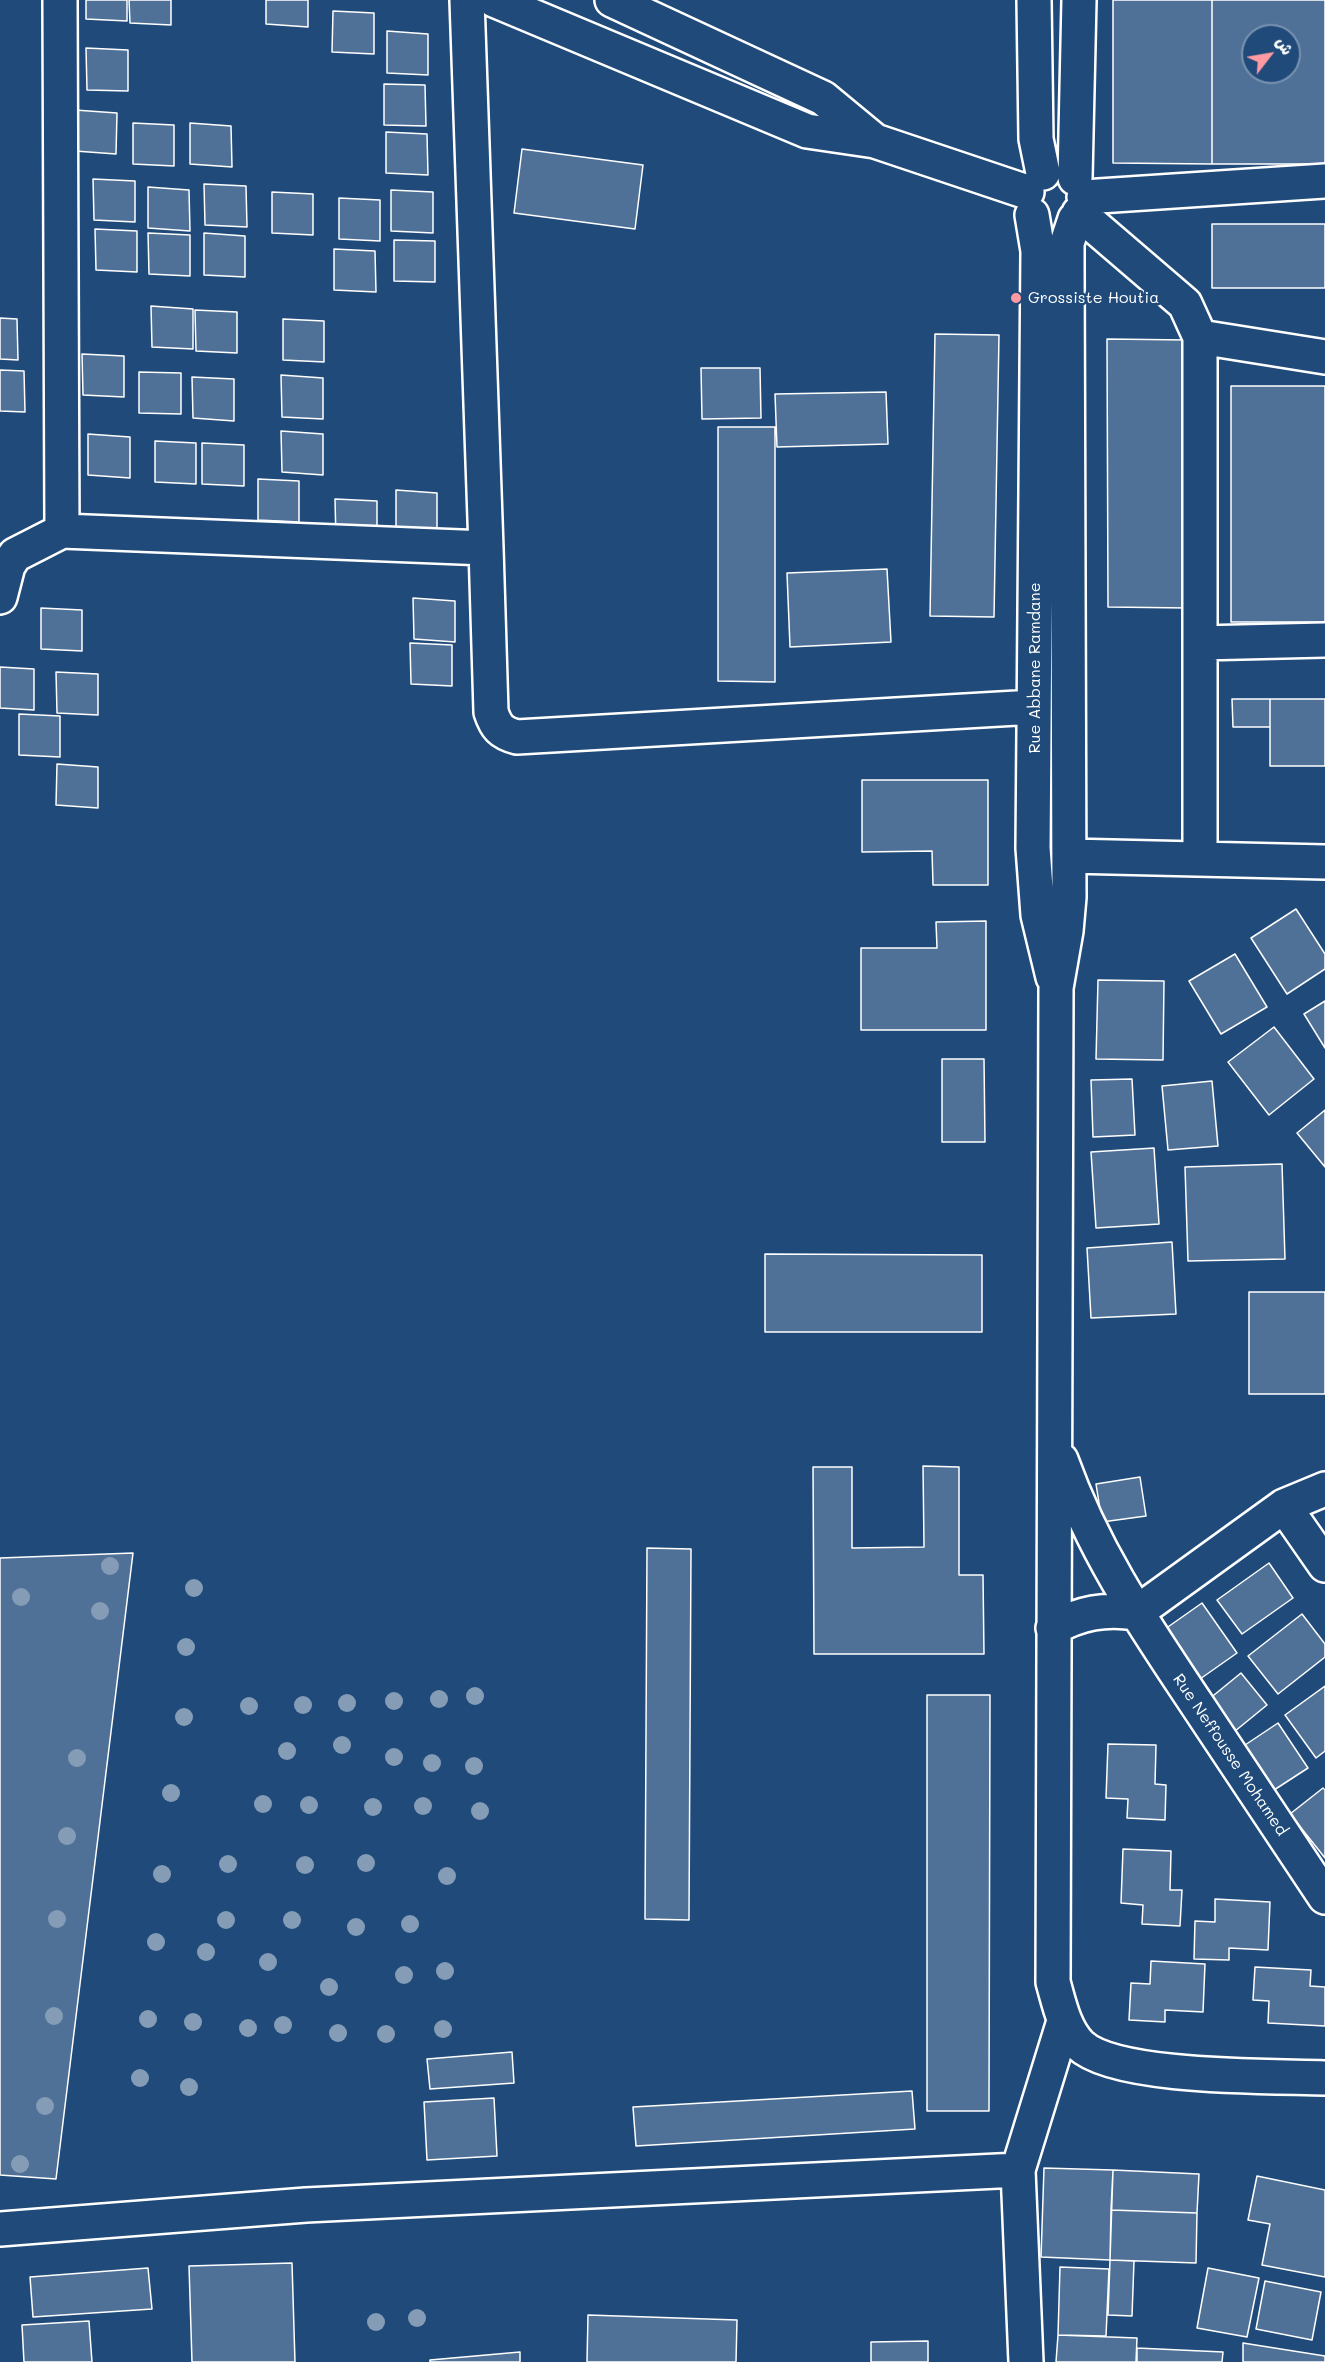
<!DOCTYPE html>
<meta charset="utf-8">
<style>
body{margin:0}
#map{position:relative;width:1325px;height:2362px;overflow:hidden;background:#1f4a7a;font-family:Mali,"Playpen Sans Arabic",sans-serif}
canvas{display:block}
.north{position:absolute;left:1241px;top:24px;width:60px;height:60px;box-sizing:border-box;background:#1f4a7a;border:2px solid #7992af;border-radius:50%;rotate:59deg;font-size:16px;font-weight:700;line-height:24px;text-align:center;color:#fff}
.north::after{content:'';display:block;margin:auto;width:21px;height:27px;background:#ff9aa2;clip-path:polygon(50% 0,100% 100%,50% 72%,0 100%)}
</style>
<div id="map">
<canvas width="1325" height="2362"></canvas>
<div class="north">ش</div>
</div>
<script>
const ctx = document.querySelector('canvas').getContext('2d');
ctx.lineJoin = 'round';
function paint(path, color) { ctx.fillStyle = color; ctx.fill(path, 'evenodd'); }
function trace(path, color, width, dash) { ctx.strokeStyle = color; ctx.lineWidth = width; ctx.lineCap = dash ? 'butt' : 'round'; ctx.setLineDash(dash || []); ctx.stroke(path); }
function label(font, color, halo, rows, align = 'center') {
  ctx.font = font + ' Mali,sans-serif'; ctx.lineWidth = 5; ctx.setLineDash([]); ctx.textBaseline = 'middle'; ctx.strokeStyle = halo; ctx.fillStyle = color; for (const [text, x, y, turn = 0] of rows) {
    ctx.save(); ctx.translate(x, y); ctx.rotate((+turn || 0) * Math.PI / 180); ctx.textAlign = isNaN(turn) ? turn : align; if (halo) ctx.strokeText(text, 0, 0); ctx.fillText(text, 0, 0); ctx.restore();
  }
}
const building = new Path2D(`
 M86,0H127V21L86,19Z
 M129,0H171V25L130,23Z
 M266,0H308V27L266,24Z
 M1113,0H1212V164L1113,163Z
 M1212,0H1325V164H1212ZM1253,36H1289V72H1253Z
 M333,11L374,13V54L332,52Z
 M387,31L428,34V75L387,73Z
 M86,48L128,50V91L87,90Z
 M384,84L425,85L426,126L384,125Z
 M75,110L117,113L116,154L75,151Z
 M133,123L174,125V166L133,164Z
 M190,123L231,126L232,167L190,164Z
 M386,132L427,134L428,175L386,173Z
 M522,149L643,165L635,229L514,213Z
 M93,179L135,181V222L94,220Z
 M204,184L246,186L247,227L205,225Z
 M148,187L189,190L190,231L148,228Z
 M391,190L433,192V233L391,231Z
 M272,192L313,194V235L272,233Z
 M339,198L380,200V241L339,239Z
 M1212,224H1325V288H1212Z
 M95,229L137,231V272L96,270Z
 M148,233L190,235V276L149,274Z
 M204,233L245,236V277L204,275Z
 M394,240L435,241V282L394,281Z
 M334,249L375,251L376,292L334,290Z
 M151,306L193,309V349L152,347Z
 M195,310L237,312V353L196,351Z
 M0,318L17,319L18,360L0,359Z
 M283,319L324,321V362L283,360Z
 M935,334L999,335L994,617L930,616Z
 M1107,339L1188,340V608L1108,607Z
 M82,354L124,356V397L83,395Z
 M701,368H760L761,418L702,419Z
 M0,370L24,371L25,412L0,411Z
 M139,372L181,373V414L139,413Z
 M281,375L323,378V419L282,417Z
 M192,377L234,379V421L193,418Z
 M1231,386H1325V622H1231Z
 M886,392L888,444L777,447L775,394Z
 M718,427H775V682L718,681Z
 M281,431L323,434V475L282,472Z
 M88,434L130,437V478L88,475Z
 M155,441L196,443V484L155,482Z
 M202,443L244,445V486L202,484Z
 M258,479L299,481V522L258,520Z
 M396,490L437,493V534L396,531Z
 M335,499L377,501V542L336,540Z
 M887,569L891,642L790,647L787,573Z
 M413,598L455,601V642L414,639Z
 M41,608L82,610V651L41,649Z
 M410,643L452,645V686L411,684Z
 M0,667L34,669V710L0,708Z
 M56,672L98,674V715L57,713Z
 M1232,699H1270V727H1233Z
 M1270,699H1325V766H1270Z
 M19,714L60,716V757L19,755Z
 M57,764L98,767V808L56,805Z
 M862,780H988V885H933L932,851L862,852Z
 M1296,909L1325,954V969L1287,994L1251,938Z
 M986,921V1030H861V948H937L936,922Z
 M1235,954L1267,1007L1221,1034L1189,981Z
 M1098,980L1164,981L1163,1060L1096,1059Z
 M1325,1001V1048L1304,1014Z
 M1274,1027L1314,1079L1269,1115L1228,1062Z
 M942,1059H984L985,1142H942Z
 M1132,1079L1135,1135L1093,1137L1091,1080Z
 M1212,1081L1218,1146L1168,1150L1162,1086Z
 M1325,1110V1167L1297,1133Z
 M1154,1148L1159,1224L1096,1228L1091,1152Z
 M1282,1164L1285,1259L1188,1261L1185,1167Z
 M1172,1242L1176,1314L1091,1318L1087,1248Z
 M765,1254L982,1255V1332H765Z
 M1249,1292H1325V1394H1249Z
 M923,1466L959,1467V1575H983L984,1654H814L813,1467H852V1548L924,1547Z
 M1140,1477L1146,1516L1102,1522L1096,1484Z
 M647,1548L691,1549L689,1920L645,1919Z
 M133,1553L56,2179L0,2175V1558Z
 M1269,1563L1293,1598L1242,1634L1217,1600Z
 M1202,1603L1237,1653L1200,1679L1165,1629Z
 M1302,1614L1325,1644V1657L1278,1694L1248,1656Z
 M1241,1673L1267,1705L1229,1736L1203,1704Z
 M1325,1686V1751L1316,1758L1285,1715Z
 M927,1695H990L989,2111H927Z
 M1278,1723L1308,1768L1271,1792L1242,1747Z
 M1108,1744L1156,1745L1155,1784L1166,1785L1165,1820L1127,1818L1128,1799L1106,1798Z
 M1323,1788L1325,1790V1858L1290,1814Z
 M1123,1849L1171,1851L1170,1890H1182L1180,1926L1142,1924L1143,1905L1121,1903Z
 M1215,1899L1270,1902L1268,1950L1229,1948V1960L1194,1959L1195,1921L1215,1922Z
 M1151,1961L1205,1964L1203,2012L1165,2010V2022L1129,2020L1131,1983L1150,1984Z
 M1255,1967L1311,1970L1310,1986L1325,1987V2026L1268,2023L1269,2001L1253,2000Z
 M512,2052L514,2083L430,2089L427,2059Z
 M912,2091L915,2129L636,2146L633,2107Z
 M494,2098L497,2156L427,2160L424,2102Z
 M1044,2168L1113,2170L1110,2260L1041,2257Z
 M1113,2170L1199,2174L1197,2213L1111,2210Z
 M1257,2176L1325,2190V2277L1262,2265L1270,2224L1248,2220Z
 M1111,2210L1197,2213L1196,2263L1110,2260Z
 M1110,2260L1134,2261L1132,2316L1108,2315Z
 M292,2263L295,2362H192L189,2266Z
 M1060,2267L1109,2269L1106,2336L1058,2335Z
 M148,2268L152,2309L33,2317L30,2277Z
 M1208,2268L1259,2278L1247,2337L1197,2328Z
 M1265,2281L1321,2292L1312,2340L1256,2329Z
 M588,2315L737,2320L736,2362H587Z
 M89,2321L92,2362H24L22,2325Z
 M1058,2335L1137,2338L1136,2362H1056Z
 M928,2341V2362H871V2342Z
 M1243,2343L1325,2356V2362H1243Z
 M1137,2348L1223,2352L1222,2362H1137Z
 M520,2352V2362H430V2360Z`);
paint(building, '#507197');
trace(building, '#fff', 1.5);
const minor = new Path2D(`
 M60,0L62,531
 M467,0L486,548
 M494,0L807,131L875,141L1027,192
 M612,0L823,98L875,141
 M1034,0L1036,139L1043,173
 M1075,178L1079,0
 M1084,197L1325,181
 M1079,213L1185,304L1200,337L1325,357
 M1032,215L1038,251L1033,848L1038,915L1053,977
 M1075,219L1067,243V262L1069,897L1066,931L1056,988L1053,1982C1059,2003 1064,2029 1080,2045C1116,2079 1273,2076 1325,2078
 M1200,337V859
 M0,597L8,566L15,555L62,531L486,548L491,712C496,727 501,733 517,737L1034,707
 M1200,643L1325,640
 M1069,856L1325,862
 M1061,1460C1094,1552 1142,1622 1196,1703C1239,1768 1282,1832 1325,1897
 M1284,1506L1325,1565
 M1053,1628C1080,1613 1105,1608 1136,1613L1284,1506L1325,1489
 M0,2229L306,2205L1018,2170
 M1026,2362L1018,2170L1064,2021`);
trace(minor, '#fff', 38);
trace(minor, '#1f4a7a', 33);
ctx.fillStyle = '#859cb6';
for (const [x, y] of [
 [110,1566],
 [194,1588],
 [21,1597],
 [100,1611],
 [186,1647],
 [475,1696],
 [439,1699],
 [394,1701],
 [347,1703],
 [303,1705],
 [249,1706],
 [184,1717],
 [342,1745],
 [287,1751],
 [394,1757],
 [77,1758],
 [432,1763],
 [474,1766],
 [171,1793],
 [263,1804],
 [309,1805],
 [423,1806],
 [373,1807],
 [480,1811],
 [67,1836],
 [366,1863],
 [228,1864],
 [305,1865],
 [162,1874],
 [447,1876],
 [57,1919],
 [226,1920],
 [292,1920],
 [410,1924],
 [356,1927],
 [156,1942],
 [206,1952],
 [268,1962],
 [445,1971],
 [404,1975],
 [329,1987],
 [54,2016],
 [148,2019],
 [193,2022],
 [283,2025],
 [248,2028],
 [443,2029],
 [338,2033],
 [386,2034],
 [140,2078],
 [189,2087],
 [45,2106],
 [20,2164],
 [417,2318],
 [376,2322]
]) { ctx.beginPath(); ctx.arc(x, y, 9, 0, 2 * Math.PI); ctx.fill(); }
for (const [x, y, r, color] of [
 [1016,298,6,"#ff9aa2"]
]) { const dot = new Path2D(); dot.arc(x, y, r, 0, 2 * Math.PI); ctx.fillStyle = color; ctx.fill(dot); trace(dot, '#1f4a7a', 2); }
label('16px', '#fff', '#1f4a7a', [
 ["Grossiste Houtia",1028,298]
], 'left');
label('16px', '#fff', '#1f4a7a', [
 ["Rue Abbane Ramdane",1035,668,-90],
 ["Rue Neffousse Mohamed",1230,1755,56]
]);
</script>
